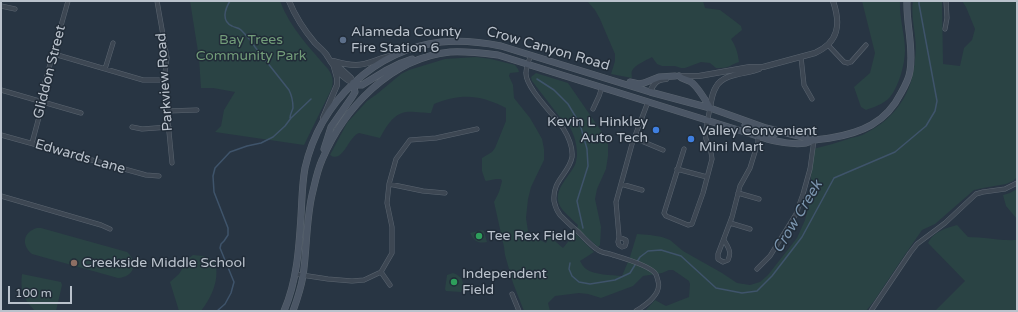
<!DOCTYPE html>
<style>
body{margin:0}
#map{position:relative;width:1018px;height:312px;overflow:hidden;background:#283543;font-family:"Varela Round",sans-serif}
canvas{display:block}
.frame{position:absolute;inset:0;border:2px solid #bac2cc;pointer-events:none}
.scale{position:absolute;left:8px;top:286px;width:64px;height:18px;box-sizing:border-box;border:2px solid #bac2cc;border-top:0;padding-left:5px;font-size:12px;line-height:14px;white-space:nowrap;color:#bac2cc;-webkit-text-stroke:3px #212c38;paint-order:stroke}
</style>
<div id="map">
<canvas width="1018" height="312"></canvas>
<div class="frame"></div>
<div class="scale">100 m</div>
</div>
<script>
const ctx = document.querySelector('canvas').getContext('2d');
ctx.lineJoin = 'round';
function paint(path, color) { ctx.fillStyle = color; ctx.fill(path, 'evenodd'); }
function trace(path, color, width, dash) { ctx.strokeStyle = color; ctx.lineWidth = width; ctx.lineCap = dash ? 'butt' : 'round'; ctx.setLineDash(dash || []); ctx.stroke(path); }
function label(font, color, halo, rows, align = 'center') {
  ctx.font = font + ' "Varela Round",sans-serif'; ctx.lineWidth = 3; ctx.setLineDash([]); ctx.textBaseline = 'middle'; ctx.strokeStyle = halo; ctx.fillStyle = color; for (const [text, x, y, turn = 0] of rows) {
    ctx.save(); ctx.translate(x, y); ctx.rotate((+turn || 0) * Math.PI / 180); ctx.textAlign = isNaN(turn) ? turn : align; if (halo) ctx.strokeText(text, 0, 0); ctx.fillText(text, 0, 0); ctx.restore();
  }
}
paint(new Path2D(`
 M190,1H280C290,28 310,48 328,69C333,76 334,82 331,90L304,145L215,132L221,126L224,110L235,92L213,88H201L199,58Z
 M587,1H703L705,8L720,10L736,22L741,26L742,30L731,39C736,46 738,54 739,62C736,63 733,64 730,66C726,68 721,68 716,68L710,63L701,62L685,68H681L675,66H662L657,64L652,57C647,60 634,65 632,71C631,72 632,77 632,78L611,74L615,61V54L600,19L595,10Z
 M862,1H900C899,18 905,34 905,50C905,64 899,86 890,97C884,104 874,107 866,110L861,107L854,87L870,73L875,53Z
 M913,1H942L943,64L960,66L964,48L972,40L975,29L966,7L962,1H1017V136L1016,138L1017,139V177L1013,181L1006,184L983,188L974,190L935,224L922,230L902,259L874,301L866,311H645L655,300L666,306L689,297L690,284L689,281L679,274L673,270H669L662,273L643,276L633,286L601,298L588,294L579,293L555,296L548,303L550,311H524L513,283L505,255L504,247L494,202L499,192L502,181L501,179H496L486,181L485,180L482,171V158L492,152L495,148L506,121V108C480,95 462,93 434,104L431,113C424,113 412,111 406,112C393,114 386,127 380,138L359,133C348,137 343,164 330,155L347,123L367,101L377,94L401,74L409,70L445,59L476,57L491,59L515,65L518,69L519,72L510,73L509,76L513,85L514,98L530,118L537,130L542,139L544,149V160L531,187L528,199L526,218L528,231L530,235L546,243L549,236L563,248L575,233L594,252L580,261C582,264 583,267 586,269C594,275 612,275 622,276L630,257L637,234L650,235L662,237L670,240L683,251L722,273L737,283L750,285L760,282L768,275L797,238L805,220L809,204L813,149C826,146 839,142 851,138C856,137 861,136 866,133C896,118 913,92 915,59C916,52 916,44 915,37C914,25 911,14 913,1Z
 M536,73L568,83L608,141V156L606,169L597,189L595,199L601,227L600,245L598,247L577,228L578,225C572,219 562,211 559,204C553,188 572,175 576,162C576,161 577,156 577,155C577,141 573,132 566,120H562L532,81L531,77Z
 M1017,189V219L1006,206L1003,195L1010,193Z
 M957,225L968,237C985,237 1000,241 1017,240V311H935L965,281L928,243C933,232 946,228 957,225Z
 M37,228H41L127,252C139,263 134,277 118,278L32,254C21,245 23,232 37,228Z
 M482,230L484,231L487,242C478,244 474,241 470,233Z
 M193,255L204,256L214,260C221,277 212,297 201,311H179L170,282L179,274L189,258Z
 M453,273C462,276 466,283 461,292L446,291L445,289L447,275Z
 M22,274L61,282L62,285L56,311H35C23,299 20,290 22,274Z`), '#2a4344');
trace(new Path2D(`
 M230,1C225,9 221,21 232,26C235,28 238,27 241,30C245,34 252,42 255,47L289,90C292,96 293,101 293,108C292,112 290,114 290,118
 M537,79L554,90L568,104L580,124L587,149L588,166L577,201L583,228
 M570,263L569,269L572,276L579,282L590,284L615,280L630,273L640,257L648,251L661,250L681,256L716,288L742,293L757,291L772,276L802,237L834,178L895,152L926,126L935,111L937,101L919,4V1
 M217,311L225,304L231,293L234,282L220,248L221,244L224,241L228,235V228L214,192L213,176L215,168L230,152L247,146L261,143L273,137L285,126L291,118L311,99`), '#3f546b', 1.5);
const minor = new Path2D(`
 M157,1L167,58L164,80L172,163
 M1,6L15,9
 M945,29L947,18L946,1
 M828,45L844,62L848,63L851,62L866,45
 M54,54L143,80H164
 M531,55C529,60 526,67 526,73C525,87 555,116 563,128C568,136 573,147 572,157C569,174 552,180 554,201C555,206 557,211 560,215C565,220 570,225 576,230C583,236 590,245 598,250C602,253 608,253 613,255C623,258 648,265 655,273C657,275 657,278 658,281C662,294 646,305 636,311
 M801,57L804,85L812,99
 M105,69L113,43
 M1,90L81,113
 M593,109L599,96L602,87
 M167,111L197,110
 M132,127L142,129L169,127
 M1,135L146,175L159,176
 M634,138L663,150
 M32,143L43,102L45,82L68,1
 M684,149L664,213L666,216L688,225L692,224L703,193L712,159L711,152L706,139L705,134L710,108
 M677,169L707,177
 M389,184L423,191L445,193
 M621,184L642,190
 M738,193L759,199
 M1,196L101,225L110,229
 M730,223L750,229
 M619,237L616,202L632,144L646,107L648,102
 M619,237L626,240V243L625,246L622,247L619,245L618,242Z
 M724,240C728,247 732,252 728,260L723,262L718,259V254L732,217L740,186L750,168L758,142V136
 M757,269L770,256L796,214L803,194L810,169L814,140
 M381,272L390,285
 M295,274L328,279L352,281L364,280L381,272L392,253V227L387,203L389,184L396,159L410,140L436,138L477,129
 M512,294L519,311
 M871,311L910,253L917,244L945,223L976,194L983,192L1005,189L1017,183`);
const tertiary = new Path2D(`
 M289,1C295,16 304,30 315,43C319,47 323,50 326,54C328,57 329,59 331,62C336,70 344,79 353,83
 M333,61C340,63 348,65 356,65C368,65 379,58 391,56
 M338,66L351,78L353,83
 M680,76H699L750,67H763L815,53C839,42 841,24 833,1
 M650,92C653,84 657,79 666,79
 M710,108C711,101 712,93 716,87C723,73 747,74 759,69
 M323,118L337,85V78L334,67`);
const secondary = new Path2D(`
 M679,76C683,80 687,79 691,82C698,87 706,101 710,108
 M630,82L639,84L644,83L659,77L675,76
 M353,83L357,85H362L385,71L401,63L412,59
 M745,125C752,127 756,129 758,136
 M758,136C764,132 769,132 775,134
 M324,149L331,127L352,97L355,92L353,83
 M284,311C297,281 299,248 301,216C302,200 302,184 305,168C320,102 374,50 441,42C462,40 481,42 501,46L650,92L710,108L766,128L807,138L814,140
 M293,311C297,300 301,288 303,276C307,249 306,221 312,195C315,183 317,171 322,160C344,108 391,58 450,52C466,51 482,53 498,55L767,139C780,142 793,145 806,143C809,142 812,141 815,140C820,139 825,139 830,138C861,133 886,123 901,93C905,86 909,79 910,71C914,48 906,24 907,1`);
trace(minor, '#5b6570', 5);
trace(tertiary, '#5b6570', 6);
trace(secondary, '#5b6570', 7);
trace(minor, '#3d4753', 4);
trace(tertiary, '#3d4753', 5);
trace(secondary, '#4b5665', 6);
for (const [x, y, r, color] of [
 [343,40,4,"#5c6f8a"],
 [656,130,4,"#3f7fe0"],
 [691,139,4,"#3f7fe0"],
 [479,236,4,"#2e9e5b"],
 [74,263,4,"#8d6e63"],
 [454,282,4,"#2e9e5b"]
]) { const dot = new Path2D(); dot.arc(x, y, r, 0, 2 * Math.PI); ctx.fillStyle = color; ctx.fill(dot); trace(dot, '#212c38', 1.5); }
label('14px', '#bac2cc', '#212c38', [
 ["Alameda County",351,32],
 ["Fire Station 6",351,48],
 ["Kevin L Hinkley",648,122,"right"],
 ["Auto Tech",648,138,"right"],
 ["Valley Convenient",699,131],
 ["Mini Mart",699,147],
 ["Tee Rex Field",487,236],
 ["Creekside Middle School",82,263],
 ["Independent",462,274],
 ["Field",462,290]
], 'left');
label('14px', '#729c79', '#212c38', [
 ["Bay Trees",251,40],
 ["Community Park",251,56]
]);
label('14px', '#bac2cc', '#212c38', [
 ["Crow Canyon Road",548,49,16],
 ["Gliddon Street",50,72,-76],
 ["Parkview Road",165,82,-94],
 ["Edwards Lane",80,157,16]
]);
label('italic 15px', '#7b95ae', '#212c38', [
 ["Crow Creek",798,217,-59]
]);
</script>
